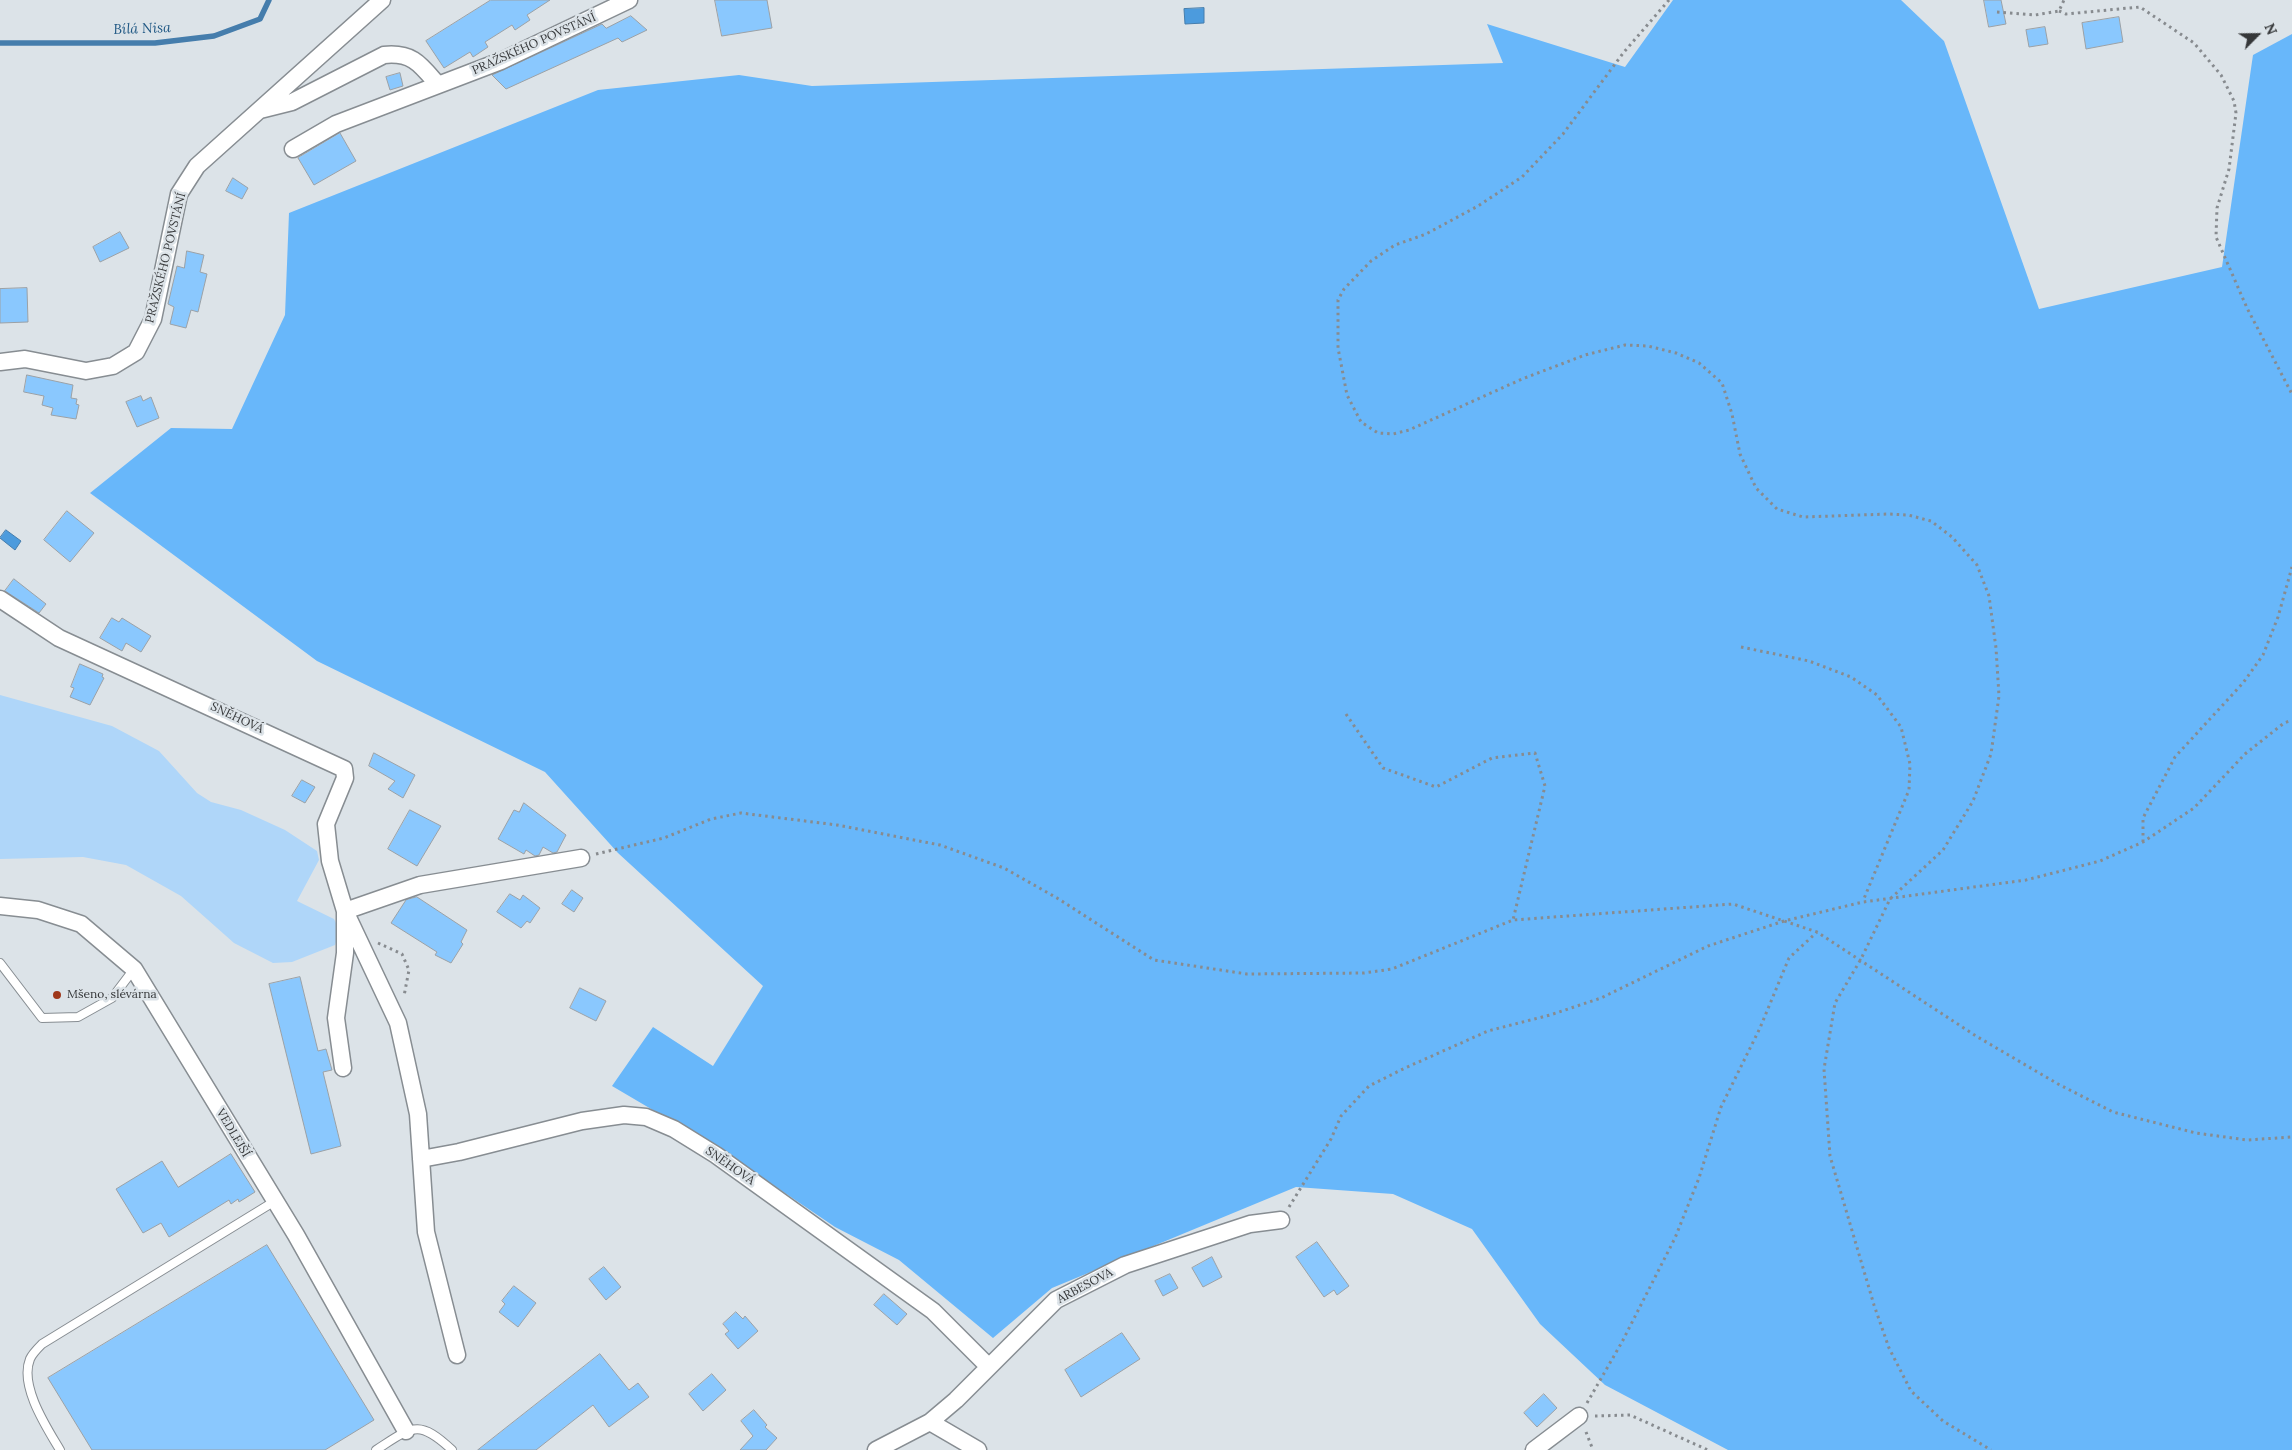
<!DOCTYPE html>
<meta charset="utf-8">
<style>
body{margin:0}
#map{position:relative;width:2292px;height:1450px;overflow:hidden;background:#dce3e8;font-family:Lora,serif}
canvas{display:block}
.north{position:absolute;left:2232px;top:10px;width:50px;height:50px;-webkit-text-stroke:4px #dce3e8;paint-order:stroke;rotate:67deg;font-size:14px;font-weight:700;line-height:20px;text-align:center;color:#353739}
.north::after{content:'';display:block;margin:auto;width:18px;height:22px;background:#353739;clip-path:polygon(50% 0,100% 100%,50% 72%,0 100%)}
</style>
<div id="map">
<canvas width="2292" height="1450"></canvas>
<div class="north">N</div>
</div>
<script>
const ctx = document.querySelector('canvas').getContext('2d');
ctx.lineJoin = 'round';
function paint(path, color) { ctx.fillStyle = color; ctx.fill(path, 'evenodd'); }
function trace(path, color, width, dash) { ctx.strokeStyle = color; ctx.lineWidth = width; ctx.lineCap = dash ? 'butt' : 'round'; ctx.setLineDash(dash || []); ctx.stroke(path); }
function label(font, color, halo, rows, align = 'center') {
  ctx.font = font + ' Lora,serif'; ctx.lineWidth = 5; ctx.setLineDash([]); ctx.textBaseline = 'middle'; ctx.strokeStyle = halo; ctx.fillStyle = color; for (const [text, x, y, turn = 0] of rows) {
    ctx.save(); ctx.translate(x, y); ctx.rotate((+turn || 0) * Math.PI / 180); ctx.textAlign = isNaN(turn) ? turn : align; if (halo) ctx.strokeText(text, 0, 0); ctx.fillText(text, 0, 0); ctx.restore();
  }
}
paint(new Path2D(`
 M0,695L112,726L159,751L197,793L211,802L241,810L285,830L317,851L319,860L297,901L334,919L340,931L335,945L292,962L273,963L234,943L181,896L126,865L83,857L0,859Z`), '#afd6f9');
paint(new Path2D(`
 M1673,0H1901L1944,41L2039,309L2222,267L2253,55L2292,34V1450H1728L1605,1385L1540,1324L1472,1229L1393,1194L1296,1187L1052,1288L993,1338L899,1260L835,1227L726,1153L612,1086L653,1027L713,1066L763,986L618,853L545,772L317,661L90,493L171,428L232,429L285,315L289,213L598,90L739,75L812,86L1503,63L1487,24L1625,67Z`), '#68b7fa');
const water = new Path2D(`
 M1204,8V23L1185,24L1184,9Z
 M6,530L21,541L15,550L0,538Z`);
paint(water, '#4c9bdd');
trace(water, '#457dac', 1);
trace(new Path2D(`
 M0,43H155L214,36L260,19L269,0`), '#457dac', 5.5);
const building = new Path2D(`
 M491,0H550L527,15L530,20L515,30L512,25L485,42L488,47L473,57L470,52L444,68L426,41Z
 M715,0H767L772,28L722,36Z
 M1984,0H2001L2006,24L1989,27Z
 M631,16L647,30L622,42L618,38L506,89L492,75L602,24L606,28Z
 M2119,17L2123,42L2086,49L2082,23Z
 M2045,27L2048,44L2029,47L2026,30Z
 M400,73L403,86L390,90L386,77Z
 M340,133L356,161L314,185L298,158Z
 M233,178L248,188L242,199L226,191Z
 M120,232L129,248L100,262L93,247Z
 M187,251L204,255L200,272L207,274L198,312L191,310L186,328L170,324L174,307L168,304L177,266L184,268Z
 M27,288L28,322L0,323V289Z
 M27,375L73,385L71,398L77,399L76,404L79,405L76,419L51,415L53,408L42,405L44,396L24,392Z
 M141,396L143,401L151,397L159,418L137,427L126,402Z
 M67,511L94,533L70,562L44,540Z
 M14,579L46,604L39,613L5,591Z
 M112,618L119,622L122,618L151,636L141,652L126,643L122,651L100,638Z
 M80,664L103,674L102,677L104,678L90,705L70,697L74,688L71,687Z
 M374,753L415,775L403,798L388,789L395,781L369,766Z
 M302,780L315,787L305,803L292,796Z
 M524,803L566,835L557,852L553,853L543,847L539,855L535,856L526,850L524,854L498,839L514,810L519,812Z
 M410,810L441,826L417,866L388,849Z
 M572,890L583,898L574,912L562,904Z
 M510,894L520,900L523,895L540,908L530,923L527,921L521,928L497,912Z
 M417,897L467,930L461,942L463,944L451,963L435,955L437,952L391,923L406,900Z
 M300,977L318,1051L326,1049L332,1070L323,1072L341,1146L311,1154L269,984Z
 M580,988L606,1001L596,1021L570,1008Z
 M231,1154L255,1192L239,1202L238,1199L231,1204L229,1200L169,1237L161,1223L143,1233L116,1189L162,1161L178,1187Z
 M1317,1242L1349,1286L1337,1295L1334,1290L1324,1297L1296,1257Z
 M267,1245L374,1420L325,1450H92L48,1378Z
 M1212,1257L1222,1277L1203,1287L1192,1268Z
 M604,1267L621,1287L606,1300L589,1279Z
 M1170,1274L1178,1288L1163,1296L1155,1281Z
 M514,1286L536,1303L518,1327L499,1312L505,1304L502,1301Z
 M884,1294L907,1314L897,1325L874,1305Z
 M736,1312L743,1319L745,1316L758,1331L738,1349L725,1334L729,1331L723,1324Z
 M1122,1333L1140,1359L1081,1397L1065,1370Z
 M600,1354L629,1390L638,1383L649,1397L609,1427L593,1405L536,1450H478Z
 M712,1374L726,1390L703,1411L689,1394Z
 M1544,1394L1557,1408L1537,1427L1524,1413Z
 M754,1410L767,1425L765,1427L777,1438L766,1450H740L753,1436L741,1421Z`);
paint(building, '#8ac8fe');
trace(building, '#9ba1a6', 1);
const service = new Path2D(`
 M0,963L42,1018L78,1017L112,998L134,969
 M60,1450C47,1428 19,1386 30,1359C32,1354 38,1348 42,1344L275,1201
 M376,1450C412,1427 418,1418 452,1450`);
const minor = new Path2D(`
 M260,110L292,102L384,55C413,52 421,65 438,85
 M293,149L336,124L501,61L629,0
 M0,362L25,359L86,371L113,366L136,352L153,319L179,194L197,166L382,0
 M0,599L59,638L344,769L345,778L326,824L330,861L345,911L398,1023L418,1114L426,1232L457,1355
 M0,906L38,910L81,924L134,969L296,1235L406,1431
 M343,1068L336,1018L345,953V911L420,885L581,858
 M421,1159L459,1152L582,1121L624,1115L646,1117L674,1129L716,1155L933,1311L988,1366
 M930,1422L978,1450
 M876,1450L930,1422L956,1400L1056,1300L1125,1265L1250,1224L1281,1220
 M1534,1450L1579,1416`);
trace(service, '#878d92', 10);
trace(minor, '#878d92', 19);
trace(new Path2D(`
 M1669,0L1624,52L1563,134L1522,177L1478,206L1426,234L1395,245L1371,261L1344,289L1338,300V348L1347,395L1361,422L1378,433L1393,434L1409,430L1522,379L1585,355L1625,345L1648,346L1676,353L1699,363L1722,383L1732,414L1740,454L1756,488L1777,509L1803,517L1889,514L1908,515L1931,521L1952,537L1977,565L1989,596L1996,648L1999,696L1991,754L1973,801L1943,850L1890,899L1861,959L1835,1003L1824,1069L1830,1156L1874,1305L1889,1348L1911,1391L1943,1421L1991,1450
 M2059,11L2066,14L2140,7L2194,43L2221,75L2234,101L2236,113L2229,169L2217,208L2216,237L2247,308L2292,394
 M1997,12L2035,15L2059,11L2064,0
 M1741,647L1809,661L1851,677L1877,695L1901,727L1910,764L1909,790L1863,901
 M1346,714L1383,768L1436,787L1492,758L1535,753L1545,786L1513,920
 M2143,842V818L2175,757L2243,683L2263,655L2278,617L2292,567
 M596,854L664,838L711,819L741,813L837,825L940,845L1004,868L1057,898L1154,960L1247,974L1364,973L1392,969L1513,920L1733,904L1817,932L1976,1036L2058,1084L2113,1112L2196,1133L2247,1140L2292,1137
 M378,943L402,954L409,970L404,996
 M1289,1207L1331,1139L1341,1116L1369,1086L1405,1068L1488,1031L1550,1015L1601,998L1708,946L1784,921L1863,902L2026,880L2100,861L2143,842L2194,808L2245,754L2284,723L2292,720
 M1587,1403L1622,1342L1675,1238L1699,1178L1721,1107L1760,1028L1789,958L1817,932
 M1595,1416L1630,1415L1708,1450
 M1586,1432L1593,1450`), '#878b8f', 3, [2.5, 4]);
trace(service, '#fff', 8);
trace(minor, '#fff', 16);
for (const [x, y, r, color] of [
 [57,995,5,"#9f371a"]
]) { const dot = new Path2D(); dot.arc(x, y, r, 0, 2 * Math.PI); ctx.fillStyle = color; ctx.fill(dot); trace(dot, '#dce3e8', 2); }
label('12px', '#353739', '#dce3e8', [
 ["PRAŽSKÉHO POVSTÁNÍ",534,44,-24],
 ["PRAŽSKÉHO POVSTÁNÍ",166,258,-76],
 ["SNĚHOVÁ",237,718,25],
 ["VEDLEJŠÍ",233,1133,59],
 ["SNĚHOVÁ",730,1166,35],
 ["ARBESOVA",1085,1286,-28]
]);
label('12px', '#353739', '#dce3e8', [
 ["Mšeno, slévárna",67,995]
], 'left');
label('italic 14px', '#205884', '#dce3e8', [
 ["Bílá Nisa",142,29,-2]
]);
</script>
